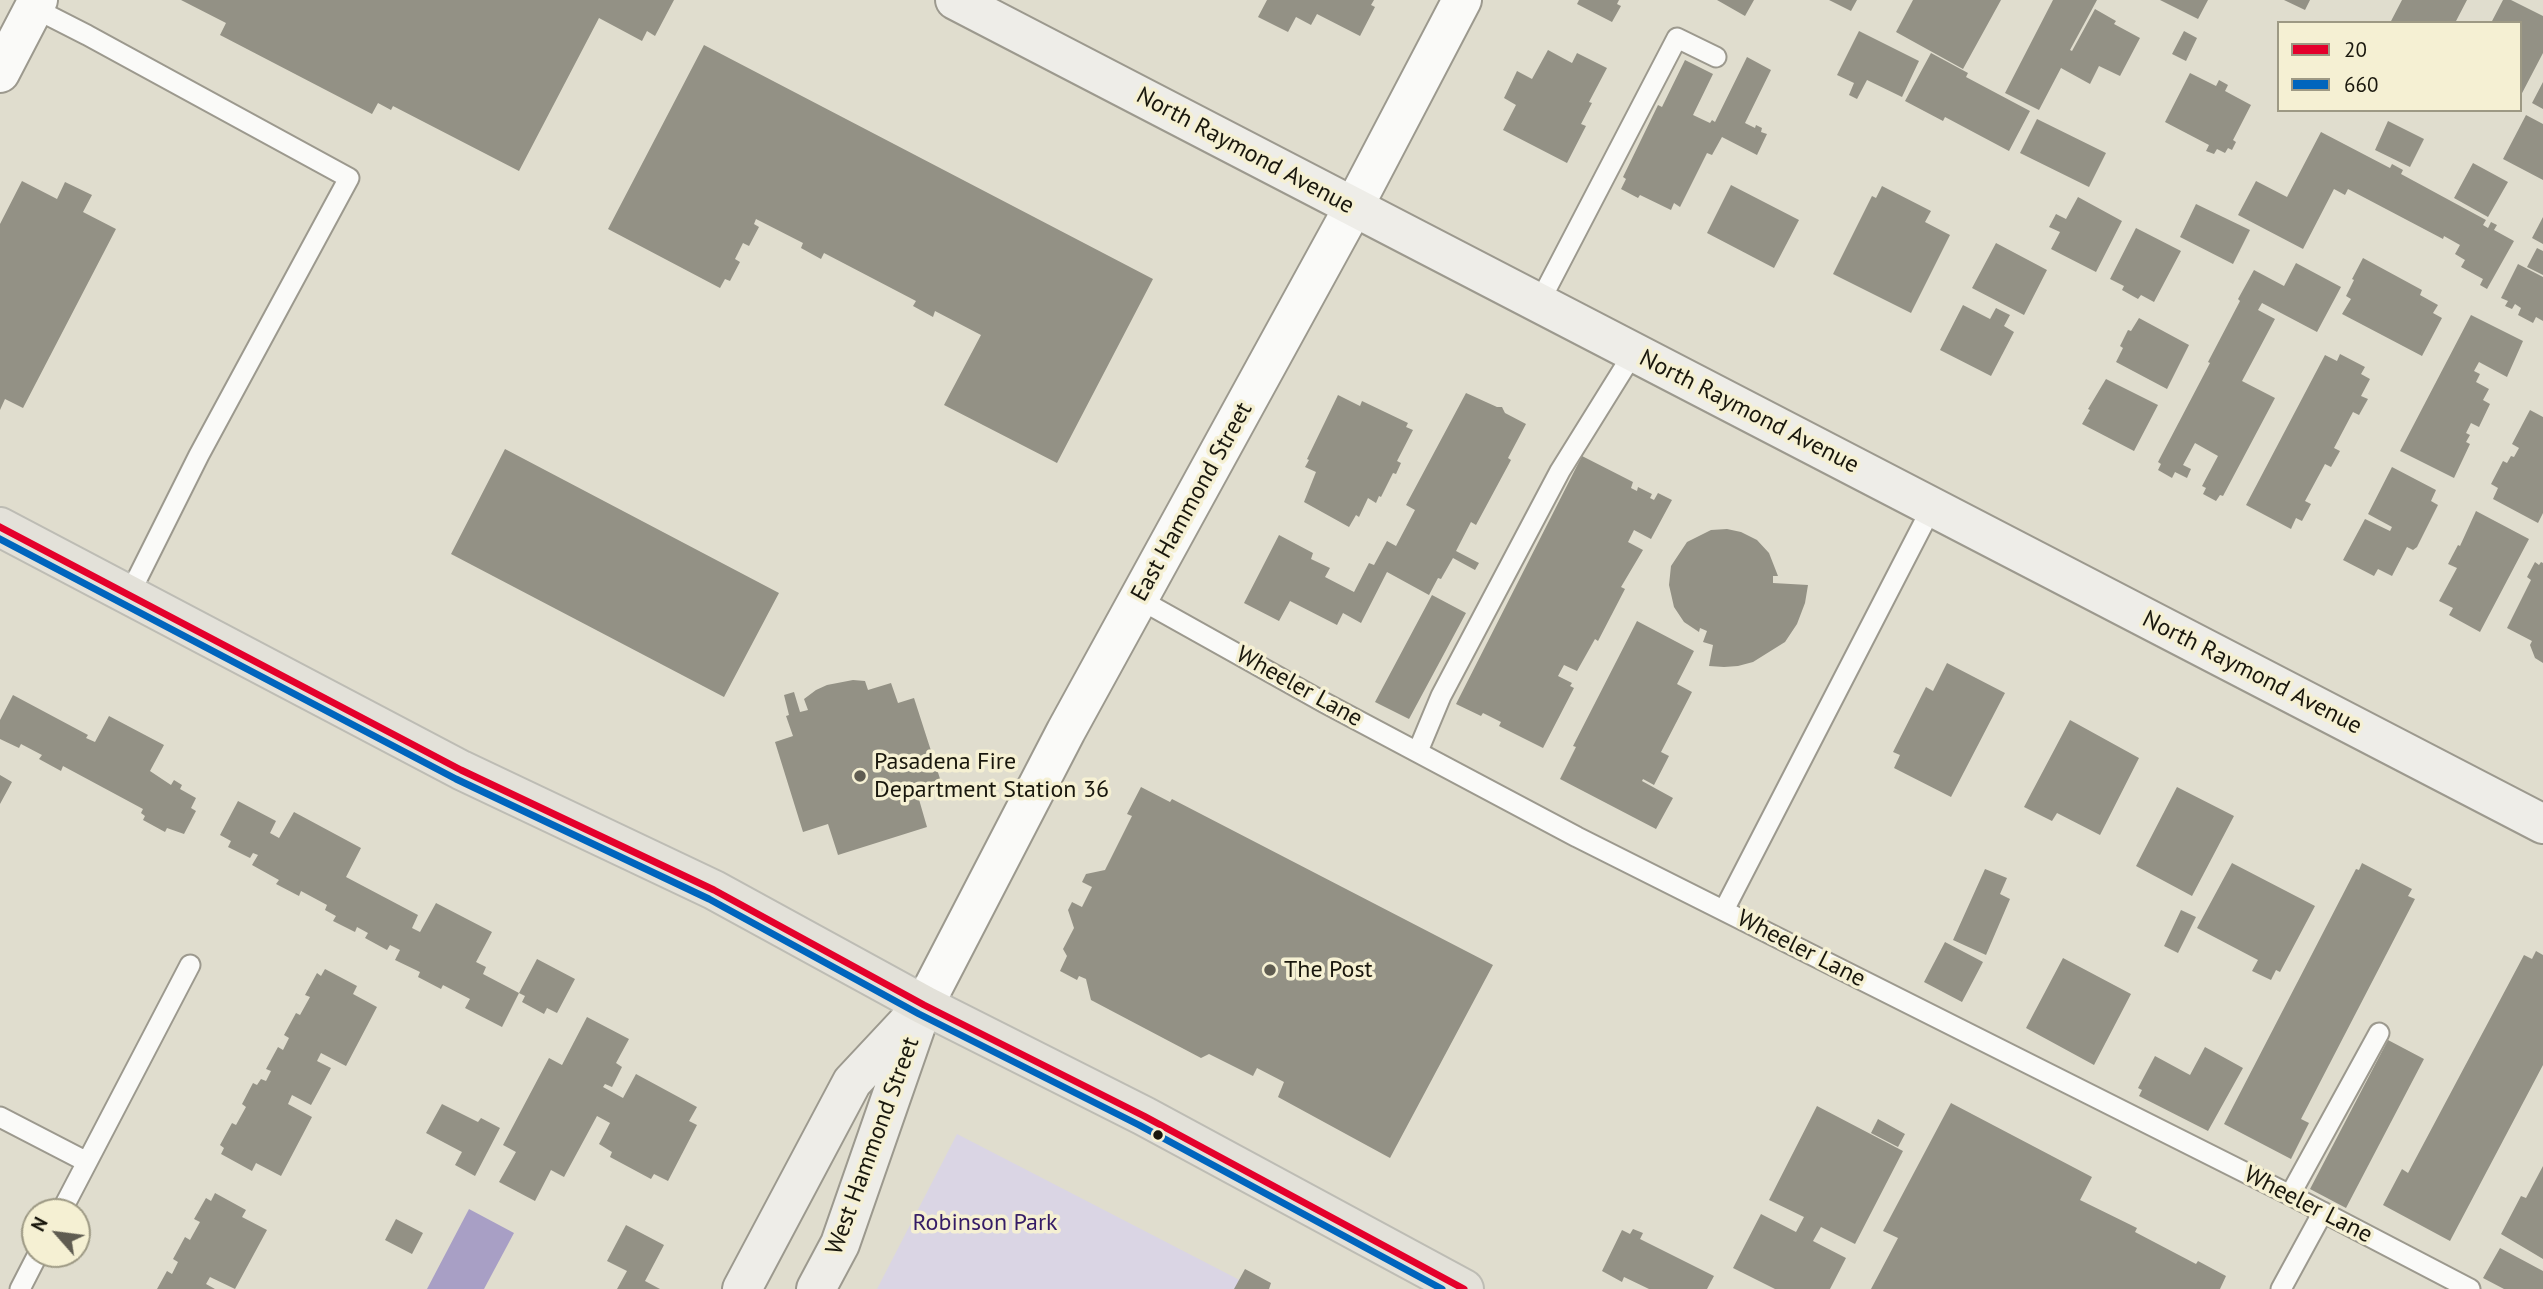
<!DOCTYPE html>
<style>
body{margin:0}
#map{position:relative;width:2543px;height:1289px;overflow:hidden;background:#e0ddce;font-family:"PT Sans",sans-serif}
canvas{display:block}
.legend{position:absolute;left:2277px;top:21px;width:245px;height:91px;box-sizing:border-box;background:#f5f0d3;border:2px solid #9d9984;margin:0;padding:9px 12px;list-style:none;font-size:21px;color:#19170d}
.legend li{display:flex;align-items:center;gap:14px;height:35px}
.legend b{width:35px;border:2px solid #9d9984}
.north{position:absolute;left:21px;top:1198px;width:70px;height:70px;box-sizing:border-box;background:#f5f0d3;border:2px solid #9d9984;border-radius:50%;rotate:298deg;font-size:19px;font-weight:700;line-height:28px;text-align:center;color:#19170d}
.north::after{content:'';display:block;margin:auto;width:24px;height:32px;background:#5f5c51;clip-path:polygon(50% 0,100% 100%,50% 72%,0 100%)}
</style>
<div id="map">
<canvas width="2543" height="1289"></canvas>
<ul class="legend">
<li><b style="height:9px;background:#e4002b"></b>20</li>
<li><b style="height:9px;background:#0065bd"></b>660</li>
</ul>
<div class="north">N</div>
</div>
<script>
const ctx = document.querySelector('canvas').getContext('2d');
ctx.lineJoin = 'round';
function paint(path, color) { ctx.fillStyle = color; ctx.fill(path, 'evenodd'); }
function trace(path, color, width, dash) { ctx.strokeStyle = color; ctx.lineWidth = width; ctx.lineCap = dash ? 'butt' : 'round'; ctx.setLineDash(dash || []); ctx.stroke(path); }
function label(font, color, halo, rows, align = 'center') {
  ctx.font = font + ' "PT Sans",sans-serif'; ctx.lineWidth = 7; ctx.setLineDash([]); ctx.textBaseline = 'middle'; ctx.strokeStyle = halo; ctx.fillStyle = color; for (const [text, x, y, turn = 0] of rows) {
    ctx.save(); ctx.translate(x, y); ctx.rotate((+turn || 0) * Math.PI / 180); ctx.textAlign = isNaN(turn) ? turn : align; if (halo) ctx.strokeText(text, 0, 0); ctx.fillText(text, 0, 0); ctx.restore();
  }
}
paint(new Path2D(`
 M957,1134L1257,1289H877Z`), '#dad5e4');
paint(new Path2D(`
 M469,1209L514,1233L484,1289H427Z`), '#a89fc5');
paint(new Path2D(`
 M181,0H674L655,36L647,31L642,41L599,18L519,171L393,106L391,110L378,103L372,114L220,35L226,23Z
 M1267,0H1374L1371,5L1375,7L1360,36L1317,14L1311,25L1296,17L1288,32L1258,17Z
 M1579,0H1619L1617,4L1621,6L1612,22L1577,4Z
 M1717,0H1754L1745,16Z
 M1829,0H1857L1851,11Z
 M1913,0H2001L1963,69L1896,32Z
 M2053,0H2097L2070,50L2072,51L2095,9L2116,21L2114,24L2140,38L2120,76L2099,66L2090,84L2061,68L2039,110L2005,93Z
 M2160,0H2208L2198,19Z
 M2284,0H2310L2305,10Z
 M2402,0H2467L2455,23H2390Z
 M2503,0H2511L2543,16V53L2520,97V23H2491Z
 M1859,31L1919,61L1902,97L1867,80L1857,99L1849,95L1854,83L1837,75Z
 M2184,31L2197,38L2186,61L2172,54Z
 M704,45L1153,279L1057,463L944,405L981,335L935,311L933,317L913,306L916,301L824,253L821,259L801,248L803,243L756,219L754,224L759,227L749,246L743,243L735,259L740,262L730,281L725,279L720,288L608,229Z
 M1548,50L1572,63L1577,53L1607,68L1589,102L1592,103L1581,124L1586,126L1567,163L1503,130L1516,105L1504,98L1517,71L1532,79Z
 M1931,53L1968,73L1966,77L2030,111L2009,151L1945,117L1943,121L1905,101Z
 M1747,57L1771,70L1745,123L1755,128L1756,125L1762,128L1761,132L1767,134L1757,155L1722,137L1712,155L1707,153L1680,207L1674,203L1671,210L1640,195L1638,198L1621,189L1626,179L1623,177L1658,105L1662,107L1685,60L1713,74L1693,115L1710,123L1712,120L1715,122Z
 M2190,73L2216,86L2219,80L2228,85L2225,91L2251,105L2233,140L2236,142L2232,150L2228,148L2225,153L2217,149L2214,154L2206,151L2209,145L2165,122Z
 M2543,82V109L2532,103Z
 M2526,115L2543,124V180L2503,159Z
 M2037,119L2106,153L2089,187L2020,153Z
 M2388,121L2424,139L2410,167L2375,150Z
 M2321,132L2390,168L2392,164L2403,170L2401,174L2486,220L2483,225L2488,228L2491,222L2497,225L2494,230L2514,241L2487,289L2480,285L2483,279L2461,267L2465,260L2455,254L2460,245L2444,236L2443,239L2348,189L2345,195L2334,189L2303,249L2238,215L2256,181L2287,197Z
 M2473,163L2508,182L2488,217L2454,198Z
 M22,181L57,199L65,182L92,195L83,212L116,229L23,408L5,399L0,410V224Z
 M1731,185L1799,220L1774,268L1707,233Z
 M1882,186L1931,211L1925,222L1950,235L1911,313L1833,274L1872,196L1876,198Z
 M2078,197L2122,221L2096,272L2051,249L2060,232L2049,227L2056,214L2066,219Z
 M2196,204L2250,230L2233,264L2180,237Z
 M2543,217V244L2532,238Z
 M2136,228L2181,251L2154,302L2141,295L2138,299L2122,290L2124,286L2110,279Z
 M1996,243L2047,270L2024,315L1972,288Z
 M2537,248L2543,251V275L2527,267Z
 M2363,258L2422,290L2420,295L2438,305L2433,313L2442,318L2422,356L2342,314L2351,299L2346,296L2354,280L2352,279Z
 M2296,263L2341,287L2317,332L2262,303L2258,310L2275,319L2242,381L2275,398L2223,496L2220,495L2216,501L2203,494L2206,488L2202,486L2218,456L2195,443L2183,465L2191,469L2187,478L2175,472L2172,478L2158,470L2161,464L2158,462L2210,363L2208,362L2240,301L2238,299L2254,270L2284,286Z
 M2518,264L2543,277V321L2536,317L2533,323L2518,315L2521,308L2515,304L2512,309L2505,306L2508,301L2501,298Z
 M1963,305L1990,319L1996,308L2010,315L2004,326L2014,332L1991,376L1940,350Z
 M2471,315L2523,341L2507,377L2479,362L2474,371L2480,374L2476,382L2489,389L2483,400L2490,404L2479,427L2471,423L2466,433L2470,435L2466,442L2470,444L2454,478L2400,451Z
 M2139,318L2189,345L2167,389L2116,362L2123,348L2120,346L2128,330L2131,331Z
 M2340,354L2365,367L2361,374L2370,379L2361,396L2368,399L2359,415L2353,412L2334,448L2340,451L2331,467L2325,464L2305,501L2311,504L2302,521L2296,518L2291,529L2246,505L2325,355L2337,361Z
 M2106,379L2158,405L2134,451L2082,424L2090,410L2088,409Z
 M1466,393L1497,407H1502L1505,413L1526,424L1508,458L1511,460L1476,525L1471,522L1456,551L1479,563L1475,570L1453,558L1441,579L1438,578L1429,595L1387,572L1361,623L1343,613L1337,625L1290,601L1279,621L1244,603L1279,535L1313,553L1311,559L1330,568L1325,577L1354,592L1369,563L1374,565L1387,541L1396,546L1415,510L1406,505Z
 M1338,395L1360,406L1362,401L1408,423L1406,427L1413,430L1397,461L1401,463L1396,474L1393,473L1381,497L1379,496L1376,503L1368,498L1359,517L1356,515L1349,527L1304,502L1316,472L1305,467L1309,460L1307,459Z
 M2530,410L2543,417V513L2538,523L2493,499L2498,488L2491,484L2503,461L2507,463L2511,456L2514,457L2519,448L2512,444Z
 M505,449L779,593L724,697L451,554Z
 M1582,456L1633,482L1631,488L1637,491L1638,487L1652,494L1650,498L1654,500L1658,493L1672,500L1651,539L1634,530L1628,542L1643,550L1621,587L1625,589L1598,641L1595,639L1577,671L1564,665L1558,676L1572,683L1570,686L1574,688L1543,748L1499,726L1501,722L1483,713L1481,716L1456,704Z
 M2392,467L2436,490L2431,501L2438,505L2417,547L2413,550L2407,547L2392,576L2378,569L2374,576L2343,560L2365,519L2390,531L2392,527L2368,514Z
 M2476,511L2529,539L2480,632L2449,615L2453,608L2439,601L2457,568L2448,564L2458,545L2460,546Z
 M1727,529L1741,532L1757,540L1769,553L1778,576H1773V583L1808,585L1805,603L1797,624L1785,642L1753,662L1738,666L1724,667L1709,666L1713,645L1703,642L1707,631L1700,628L1699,632L1684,622L1674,607L1669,585L1671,566L1687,542L1711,530Z
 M2535,562L2539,565L2541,562L2543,563V663L2535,658L2530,645L2532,641L2507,628L2531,580L2527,577Z
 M1432,595L1466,613L1409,719L1375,702Z
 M1637,621L1694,651L1677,684L1692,692L1661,752L1669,756L1654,785L1643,779L1642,781L1673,798L1656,829L1560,779L1576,747L1573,746Z
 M1947,663L2005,693L1951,797L1894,768L1900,755L1893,752L1926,687L1933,691Z
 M853,680L865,681L868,690L891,683L898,703L914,698L943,788L918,796L927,827L838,855L828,824L803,832L775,742L793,736L786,716L789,715L784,695L794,692L800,712L808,710L804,699L816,690L827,685Z
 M13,695L88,735L86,738L95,742L109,716L164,745L150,771L171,785L174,780L182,785L180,789L196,798L191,808L196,811L184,834L167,828L165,832L143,820L145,816L141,813L143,809L63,766L61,771L39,759L42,755L21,744L19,748L0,739V720Z
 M2070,720L2139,758L2100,835L2057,813L2052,821L2024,807Z
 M0,775L12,782L0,804Z
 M1141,787L1170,802L1172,799L1493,965L1390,1158L1278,1097L1284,1082L1257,1068L1253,1076L1209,1054L1201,1058L1091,1000L1086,979L1079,976L1077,980L1060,971L1067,956L1063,949L1074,928L1068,910L1072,902L1082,907L1092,887L1082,882L1086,874L1105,870L1132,816L1127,814Z
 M2177,787L2234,816L2192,896L2136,866Z
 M238,801L276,821L270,833L279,838L294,812L361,848L346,877L418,915L412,928L420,932L436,903L492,932L476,962L486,967L483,974L519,993L502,1027L465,1008L470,999L443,985L441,989L418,977L420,972L395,960L400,950L390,945L387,950L365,938L368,933L357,927L355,932L333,921L336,916L325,910L327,905L301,891L299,896L276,884L279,880L252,865L258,855L253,853L250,858L228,847L231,841L220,835Z
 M2232,863L2315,906L2280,972L2276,970L2271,980L2252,971L2258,960L2197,928Z
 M2362,863L2412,889L2408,896L2415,899L2301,1119L2309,1123L2291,1159L2224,1124L2356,869L2359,870Z
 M1985,869L2007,878L2000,894L2010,899L1986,955L1953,940Z
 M2181,910L2196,917L2178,953L2164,946Z
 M1945,942L1983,962L1962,1002L1924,982Z
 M2536,951L2543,955V1065L2450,1241L2383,1205L2402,1169L2408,1173L2524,955L2532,959Z
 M2063,958L2131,994L2094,1065L2026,1028Z
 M537,959L575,979L557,1013L547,1008L544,1014L522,1002L525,996L519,993Z
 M325,969L357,986L353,994L377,1007L346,1066L321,1053L317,1061L331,1068L311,1105L292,1095L288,1104L312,1117L281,1176L256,1163L252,1171L221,1154L224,1148L220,1145L232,1123L236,1125L246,1107L242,1104L253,1083L257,1085L261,1079L266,1081L271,1071L266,1069L278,1047L283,1050L289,1038L284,1035L296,1013L300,1015L310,997L305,995L317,973L321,976Z
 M587,1017L629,1039L616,1063L622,1067L612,1087L605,1084L603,1087L623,1098L636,1074L697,1107L689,1121L697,1125L668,1181L654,1174L651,1179L610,1157L612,1152L599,1144L610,1123L597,1116L564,1177L551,1170L535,1201L499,1182L516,1152L503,1145L549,1058L562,1065Z
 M2388,1040L2424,1059L2346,1208L2310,1189Z
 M2205,1047L2243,1068L2208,1131L2139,1096L2142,1090L2138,1088L2155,1056L2190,1075Z
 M1951,1103L2092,1177L2080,1200L2137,1228L2135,1232L2196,1264L2198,1261L2226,1276L2220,1289H1871L1898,1238L1883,1231Z
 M442,1104L478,1122L481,1118L500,1128L475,1176L455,1165L462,1152L426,1133Z
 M1817,1106L1903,1151L1855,1244L1821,1227L1813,1241L1846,1258L1830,1289H1775L1733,1268L1761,1214L1796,1232L1804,1217L1769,1200Z
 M1878,1119L1905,1134L1898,1147L1871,1133Z
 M2543,1166V1259L2501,1234L2521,1196L2526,1198Z
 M215,1193L246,1210L242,1217L267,1230L235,1289L210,1277L206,1284L215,1289H157L167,1271L172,1274L178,1262L173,1259L185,1237L190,1240L200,1222L194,1219L206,1198L211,1201Z
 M396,1219L423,1233L412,1254L385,1240Z
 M626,1225L664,1245L645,1281L660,1289H617L627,1271L607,1261Z
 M1633,1229L1643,1233L1640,1239L1714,1276L1707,1289H1649L1624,1277L1622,1282L1602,1271L1622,1230L1630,1234Z
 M2500,1248L2543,1271V1289H2504L2483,1278Z
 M1245,1269L1271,1283L1269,1289H1234Z`), '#939185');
const lane = new Path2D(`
 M34,8L87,35L349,178L199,455L129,595
 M1539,303L1677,38L1716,57
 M1139,599L1325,703L1577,837L2290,1195L2470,1289
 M1418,751L1441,696L1560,471L1634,352
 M1724,910L1932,507
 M0,1117L87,1162
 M2290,1195L2379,1033
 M61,1212L190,965
 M20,1289L38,1254
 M2281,1289L2323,1212`);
const street = new Path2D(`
 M0,73L38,0
 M924,1005L1066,731L1353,208L1462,0`);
const secondary = new Path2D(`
 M955,0L2543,824
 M742,1289L852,1082L924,1005
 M816,1289L840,1244L918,1020`);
const primary = new Path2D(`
 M0,527L461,770L714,890L924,1005L1144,1116L1464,1289`);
trace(lane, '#9c998e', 23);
trace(street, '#9c998e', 42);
trace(secondary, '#9c998e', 42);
trace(primary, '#bdbcb4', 42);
trace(lane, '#fafaf8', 19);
trace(street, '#fafaf8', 38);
trace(secondary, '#eeede8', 38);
trace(primary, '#e3e1d9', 38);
trace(new Path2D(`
 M0,527L461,770L714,890L924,1005L1144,1116L1464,1289`), '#e4002b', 7);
trace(new Path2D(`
 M0,539L456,779L709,899L919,1014L1139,1125L1442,1289`), '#0065bd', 7);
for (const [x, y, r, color] of [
 [860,776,7,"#5f5c51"],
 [1270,970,7,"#5f5c51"],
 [1158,1135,6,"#19170d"]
]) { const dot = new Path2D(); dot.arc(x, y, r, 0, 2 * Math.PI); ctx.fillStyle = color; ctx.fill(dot); trace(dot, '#f5f0d3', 2.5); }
label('24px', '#19170d', '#f5f0d3', [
 ["North Raymond Avenue",1245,151,28],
 ["North Raymond Avenue",1749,412,27],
 ["East Hammond Street",1192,502,-61],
 ["North Raymond Avenue",2252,673,27],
 ["Wheeler Lane",1299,687,29],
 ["Wheeler Lane",1801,949,27],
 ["West Hammond Street",873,1146,-70],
 ["Wheeler Lane",2308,1205,27]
]);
label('24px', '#19170d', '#f5f0d3', [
 ["Pasadena Fire",874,762],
 ["Department Station 36",874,790],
 ["The Post",1284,970]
], 'left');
label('24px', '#351c66', '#f5f0d3', [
 ["Robinson Park",985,1223]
]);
</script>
